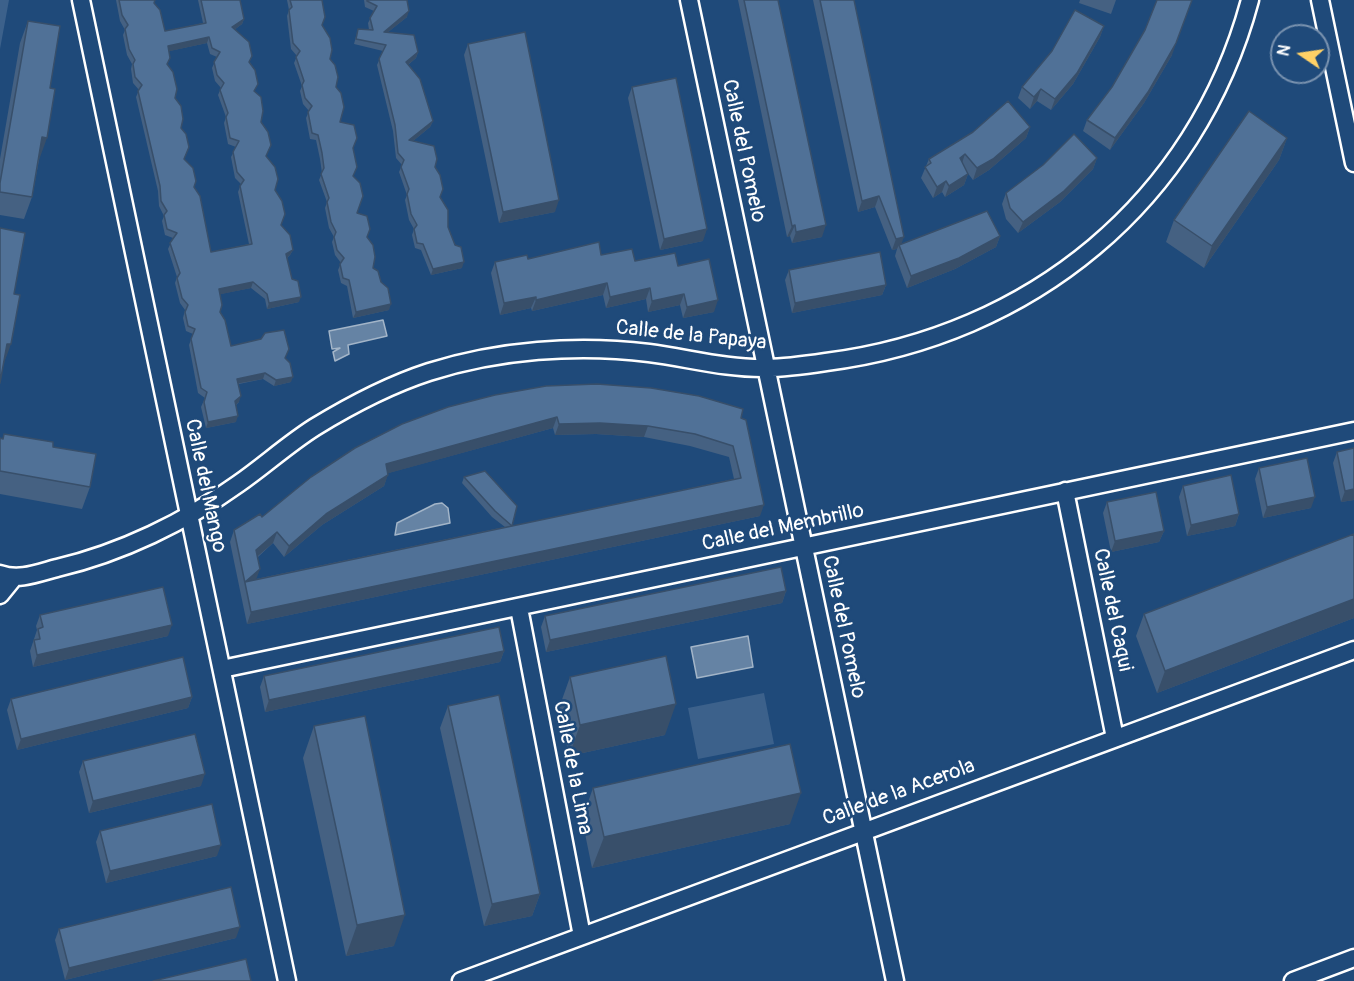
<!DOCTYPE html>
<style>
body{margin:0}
#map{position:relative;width:1354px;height:981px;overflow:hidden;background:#1f4a7a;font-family:Pangolin,sans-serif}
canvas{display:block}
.north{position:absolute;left:1270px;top:24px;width:60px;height:60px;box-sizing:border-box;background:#1f4a7a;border:2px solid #7992af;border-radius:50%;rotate:283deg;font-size:16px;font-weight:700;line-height:24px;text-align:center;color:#fff}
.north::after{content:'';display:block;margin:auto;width:21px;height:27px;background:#ffd166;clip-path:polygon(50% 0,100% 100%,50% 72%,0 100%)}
</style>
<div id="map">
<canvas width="1354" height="981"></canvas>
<div class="north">N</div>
</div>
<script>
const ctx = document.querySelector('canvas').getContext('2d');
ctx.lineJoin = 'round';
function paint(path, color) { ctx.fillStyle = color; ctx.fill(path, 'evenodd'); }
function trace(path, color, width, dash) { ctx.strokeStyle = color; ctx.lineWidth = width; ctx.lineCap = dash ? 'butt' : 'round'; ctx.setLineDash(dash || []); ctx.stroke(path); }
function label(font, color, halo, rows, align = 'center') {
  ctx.font = font + ' Pangolin,sans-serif'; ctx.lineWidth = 5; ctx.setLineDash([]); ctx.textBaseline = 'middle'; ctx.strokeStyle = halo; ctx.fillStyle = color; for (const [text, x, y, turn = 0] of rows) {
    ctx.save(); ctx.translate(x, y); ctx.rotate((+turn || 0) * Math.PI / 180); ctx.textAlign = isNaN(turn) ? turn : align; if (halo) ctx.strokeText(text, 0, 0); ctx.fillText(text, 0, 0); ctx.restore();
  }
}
paint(new Path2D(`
 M0,0H9L0,49Z
 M764,693L774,744L698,759L688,708Z`), '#3c618b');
const water = new Path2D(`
 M383,320L387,336L348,345L349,354L335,361L333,352L340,348L332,349L329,331Z
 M442,503L448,508L450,523L395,535L397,523L435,504Z
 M748,636L753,667L697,678L691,647Z`);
paint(water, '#6583a4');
trace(water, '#a3b5c8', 1.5);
const minor = new Path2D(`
 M81,0L287,981
 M689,0L895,981
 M1320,0L1354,163
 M1065,491L1115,738
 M0,574C19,581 38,573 57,568C121,553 185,522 238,484C264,466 288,444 315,427C351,405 389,385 429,372C498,350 577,344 649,353C688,358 727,369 767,368C786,368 806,365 826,362C1030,336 1196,202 1250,0
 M0,595L13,579
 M519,608L582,936
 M222,669L1354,431
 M461,981L1354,650
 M1293,981L1354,958`);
trace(minor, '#fff', 21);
trace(minor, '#1f4a7a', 16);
paint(new Path2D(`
 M116,0H155L154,3L165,31L203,23L198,0H240L244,19L242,24L234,30L250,62L266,156L275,190L281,225L293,250L290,255L287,258L292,279L299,302L267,309L265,299L251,288L220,294V312L231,346L285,358L291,382L274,386L263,379L239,384V402L236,405V422L206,428L201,407L205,398L198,393L189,345L193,334L186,331L183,318L185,310L180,303L175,283L177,277L168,249L173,238L165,235L162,221L164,216L159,206L158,191L136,97L139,90L133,83L131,69L132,64L127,55L123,35L125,30L120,21ZM207,43L210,54L217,57L212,68L215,81L221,88L218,95L226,117L224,123L228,144L236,147L231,157L235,178L241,184L238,192L249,244L211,252L194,187L184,159L181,128L168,64L169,51Z
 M287,0H322V25L336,87L340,122L353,148V176L357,213L367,237L373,268L381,282L389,310L353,318L347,286L341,283L338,270L341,263L335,255L332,242L334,237L329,228L325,208L327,202L319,180L322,173L320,159L316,140L310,139L306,118L309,111L303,104L300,91L302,86L294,63L297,56L291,49L287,16L289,10Z
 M364,0H407V17L388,32L418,52L416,58L408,65L433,121L430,127L413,141L435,167L440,197L448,227L462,268L431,275L421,250L415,248L412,235L414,229L409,220L405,200L407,195L399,172L402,165L396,158L393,131L377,65L383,51L354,44L358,29L369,30L368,23L374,11L365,7Z
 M738,0H778L822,237L792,243L790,236L787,237Z
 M813,0H854L901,244L1000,236L996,247L955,269L907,288L895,256L897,249L892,250L875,207L858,212Z
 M1080,0H1116L1111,14L1079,3Z
 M28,21L50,88L39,160L32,197L24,219L0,215V159L20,43Z
 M1104,26L1100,37L1073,84L1051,110L1037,101L1030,109L1018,98L1022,87Z
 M1145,30L1172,55L1144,103L1110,150L1083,131L1087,120L1112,87Z
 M468,44L555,212L499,223L464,55Z
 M632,87L703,241L660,250L628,98Z
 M1030,127L1026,138L989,170L973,180L967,172L968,174L964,185L945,197L942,192L933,198L921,178L929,159Z
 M1287,138L1279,160L1204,268L1166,242L1174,220Z
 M1097,158L1093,169L1060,202L1018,233L1006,219L1002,204L1006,193Z
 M601,255L635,261L678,266L714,312L683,318L680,305L648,312L646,299L606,308L603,295L532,311L531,308L500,315L491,273L495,262L528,259Z
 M789,270L886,285L882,295L792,313L785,280Z
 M448,407L741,418L760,516L247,624L230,542L234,530L262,517ZM553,428L555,435L596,434L644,437L690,446L729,457L734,479L512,526L464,477L462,483L492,517L505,527L256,579L258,557L273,543L284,557L322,525L384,486L388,473Z
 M4,434L53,447L90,487L82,509L0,494V438L3,439Z
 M1337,452L1354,500L1341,502L1333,463Z
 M1259,468L1311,508L1263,518L1255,479Z
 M1183,486L1239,514L1235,526L1187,536L1179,497Z
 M1107,502L1164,531L1159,542L1111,552L1103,513Z
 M1354,534V618L1157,693L1136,636L1144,614Z
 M786,591L782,603L546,652L541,627L545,616Z
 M40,615L168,636L33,667L30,651L37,630L36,626Z
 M504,651L500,662L265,712L260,687L264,676Z
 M570,677L665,735L569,756L559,708Z
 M192,697L188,708L17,750L7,710L11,699Z
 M448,706L540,894L532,916L484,926L440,728Z
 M314,726L394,946L346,956L303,758Z
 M83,761L201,786L89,813L79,772Z
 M593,788L790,824L592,868L582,819Z
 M100,831L217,856L106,883L96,842Z
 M59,929L236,938L65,980L55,940Z`), '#456182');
paint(new Path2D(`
 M1192,0L1172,55L1144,103L1110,150L1115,138Z
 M409,11L407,17L382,37L384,32Z
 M244,19L242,24L230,33L232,27Z
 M1104,26L1100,37L1073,84L1051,110L1055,99Z
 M209,37L207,43L166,52L168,46Z
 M418,52L416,58L404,68L406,62Z
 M1041,89L1037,101L1030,109L1034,97Z
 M433,121L430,127L407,146L409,140Z
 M1030,127L1026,138L989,170L973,180L977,168Z
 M42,137L47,138L39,160L34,159Z
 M1287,138L1279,160L1204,268L1212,246Z
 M965,154L961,166L960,158Z
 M1097,158L1093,169L1060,202L1018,233L1023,222Z
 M968,174L964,185L945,197L949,186Z
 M946,181L942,192L933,198L937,187Z
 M879,196L875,207L858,212L862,201Z
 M559,200L555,212L499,223L503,212Z
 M795,225L790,236L787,237L792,226Z
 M826,225L822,237L792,243L796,232Z
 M707,229L703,241L660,250L664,239Z
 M1000,236L996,247L955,269L907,288L911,276Z
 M904,237L900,248L899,245L897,249L892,250L896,239Z
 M293,250L290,255L284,260L286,254Z
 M464,262L462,268L431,275L433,269Z
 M253,282L251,288L217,295L219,289Z
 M607,283L603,295L532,311L536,300Z
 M886,285L882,295L792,313L795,303Z
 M650,288L646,299L606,308L610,297Z
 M684,294L680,305L648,312L652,301Z
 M301,297L299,302L267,309L269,303Z
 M536,297L531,308L500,315L504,303Z
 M718,300L714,312L683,318L687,307Z
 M391,304L389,310L353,318L356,312Z
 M7,344H11L3,366Z
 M265,373L263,379L235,384L237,379Z
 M293,377L291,382L274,386L276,380Z
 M241,396L239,402L233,407L235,401Z
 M238,416L236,422L206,428L208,422Z
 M557,417L553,428L382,475L386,464Z
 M600,423L648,426L644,437L596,434L555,435L559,424Z
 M388,475L384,486L322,525L284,557L289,546L326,514Z
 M1354,489V500L1341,502L1345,491Z
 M1315,497L1311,508L1263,518L1267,507Z
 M764,505L760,516L247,624L251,612Z
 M1239,514L1235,526L1187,536L1191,525Z
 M1164,531L1159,542L1111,552L1115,541Z
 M277,532L273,543L252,561L256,550Z
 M260,569L256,580L245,582Z
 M786,591L782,603L546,652L550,640Z
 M1354,599V618L1157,693L1165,671Z
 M172,625L168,636L33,667L37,655Z
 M504,651L500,662L265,712L269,700Z
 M192,697L188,708L17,750L21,739Z
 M676,704L665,735L569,756L580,725Z
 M205,774L201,786L89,813L93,801Z
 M801,793L790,824L592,868L604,837Z
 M221,845L217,856L106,883L110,871Z
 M540,894L532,916L484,926L492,904Z
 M405,915L394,946L346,956L357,925Z
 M240,927L236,938L65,980L69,968Z`), '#384f6a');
const building = new Path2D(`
 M119,0H155L154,3L160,10L165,31L206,23L201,0H240L244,19L232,27L249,42L252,56L249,62L255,70L258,84L254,91L261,97L263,111L261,122L268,132L271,145L266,156L275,167L278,179L275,190L282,201L285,214L281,225L290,235L293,250L286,254L292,279L298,281L301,297L269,303L267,294L253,282L219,289L222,305L220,312L225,320L231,346L261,339L265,333L284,330L289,349L285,358L290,363L293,377L276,380L265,373L237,379L241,396L235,401L238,416L208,422L204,402L207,392L201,388L191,339L195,329L188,326L185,312L188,305L182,298L177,278L180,273L170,243L177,233L167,229L164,215L167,211L161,201L160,186L138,91L142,85L135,77L133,64L135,60L129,49L125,29L128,25L122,15ZM209,37L212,48L220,52L214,62L217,75L224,83L220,90L228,113L226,117L230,138L239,141L233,152L237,172L244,180L240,186L252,244L211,252L200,196L194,187L196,181L193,168L184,159L189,147L186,134L181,128L183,119L181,106L175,98L177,89L173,72L167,64L170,58L168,46Z
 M290,0H322L325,17L322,25L330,38L332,50L330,59L335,65L338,77L336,87L341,93L344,107L340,122L354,125L357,138L353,148L357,167L353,176L360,183L363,196L357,213L367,216L370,229L367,237L373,245L375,257L373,268L378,271L381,282L388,288L391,304L356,312L349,280L343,278L340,264L344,258L337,250L334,237L336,232L331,222L327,202L329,198L321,174L324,168L322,153L318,135L312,133L308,112L312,106L305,98L302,85L304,81L296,57L300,51L293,43L289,10L292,7Z
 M367,0H407L409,11L384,32L414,35L418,52L406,62L420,79L433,121L409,140L434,146L437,159L435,167L440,175L443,189L440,197L448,210V227L455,245L461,247L464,262L433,269L423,244L417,243L414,229L417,225L411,214L407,194L409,189L401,167L404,160L398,153L395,125L379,59L386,45L356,39L358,29L373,30L370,18L377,6L367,1Z
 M744,0H778L826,225L796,232L795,225L792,226Z
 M820,0H854L904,237L896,239L879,196L862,201Z
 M1157,0H1192L1176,43L1148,92L1115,138L1087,120L1112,87L1145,30Z
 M1075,10L1104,26L1077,73L1055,99L1041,89L1034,97L1022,87L1052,51Z
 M28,21L60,26L50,88L55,89L47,138L42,137L32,197L0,192V183Z
 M525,32L559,200L503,212L468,44Z
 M676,78L707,229L664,239L632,87Z
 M1008,101L1030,127L993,159L977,168L965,154L960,158L968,174L949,186L946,181L937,187L925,167L931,163L929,159L973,132Z
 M1249,111L1287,138L1212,246L1174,220Z
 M1074,134L1097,158L1064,191L1023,222L1010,208L1006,193L1043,165Z
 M987,211L1000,236L959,258L911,276L899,245Z
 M0,228L25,233L14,294L20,295L11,344H7L0,383Z
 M599,242L601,255L632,249L635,261L675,253L678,266L709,259L718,300L687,307L684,294L652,301L650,288L610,297L607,283L536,300V297L504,303L495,262L527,255L528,259Z
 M880,252L886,285L795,303L789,270Z
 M597,384L651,388L699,396L743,409L741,418L746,420L764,505L251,612L234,530L260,514L262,517L311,477L355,448L402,424L448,407L495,395L546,386ZM557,417L559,424L600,423L648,426L695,434L733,446L741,478L245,582L260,569L256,550L277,532L289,546L326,514L388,475L386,464Z
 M4,434L53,442V447L96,454L90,487L0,471V438L3,439Z
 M1354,448V489L1345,491L1337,452Z
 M1307,458L1315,497L1267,507L1259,468Z
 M485,471L517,506L512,526L495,511L464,477Z
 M1231,475L1239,514L1191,525L1183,486Z
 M1156,492L1164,531L1115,541L1107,502Z
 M1354,534V599L1165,671L1144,614Z
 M781,567L786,591L550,640L545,616Z
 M163,587L172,625L37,655L34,640L40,639L38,629L43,627L40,615Z
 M499,627L504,651L269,700L264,676Z
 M666,656L676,704L580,725L570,677Z
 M183,657L192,697L21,739L11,699Z
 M499,695L540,894L492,904L448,706Z
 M365,716L405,915L357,925L314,726Z
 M195,734L205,774L93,801L83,761Z
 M790,744L801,793L604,837L593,788Z
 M212,804L221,845L110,871L100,831Z
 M231,887L240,927L69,968L59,929Z
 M246,959L251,981H153Z`);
paint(building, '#507197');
trace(building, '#384f6a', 1.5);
label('21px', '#fff', '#1f4a7a', [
 ["Calle del Pomelo",743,151,78],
 ["Calle de la Papaya",691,336,6],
 ["Calle del Mango",205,486,78],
 ["Calle del Membrillo",783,528,-12],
 ["Calle del Caqui",1112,610,78],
 ["Calle del Pomelo",843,627,78],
 ["Calle de la Lima",572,768,79],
 ["Calle de la Acerola",899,793,-20]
]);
</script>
